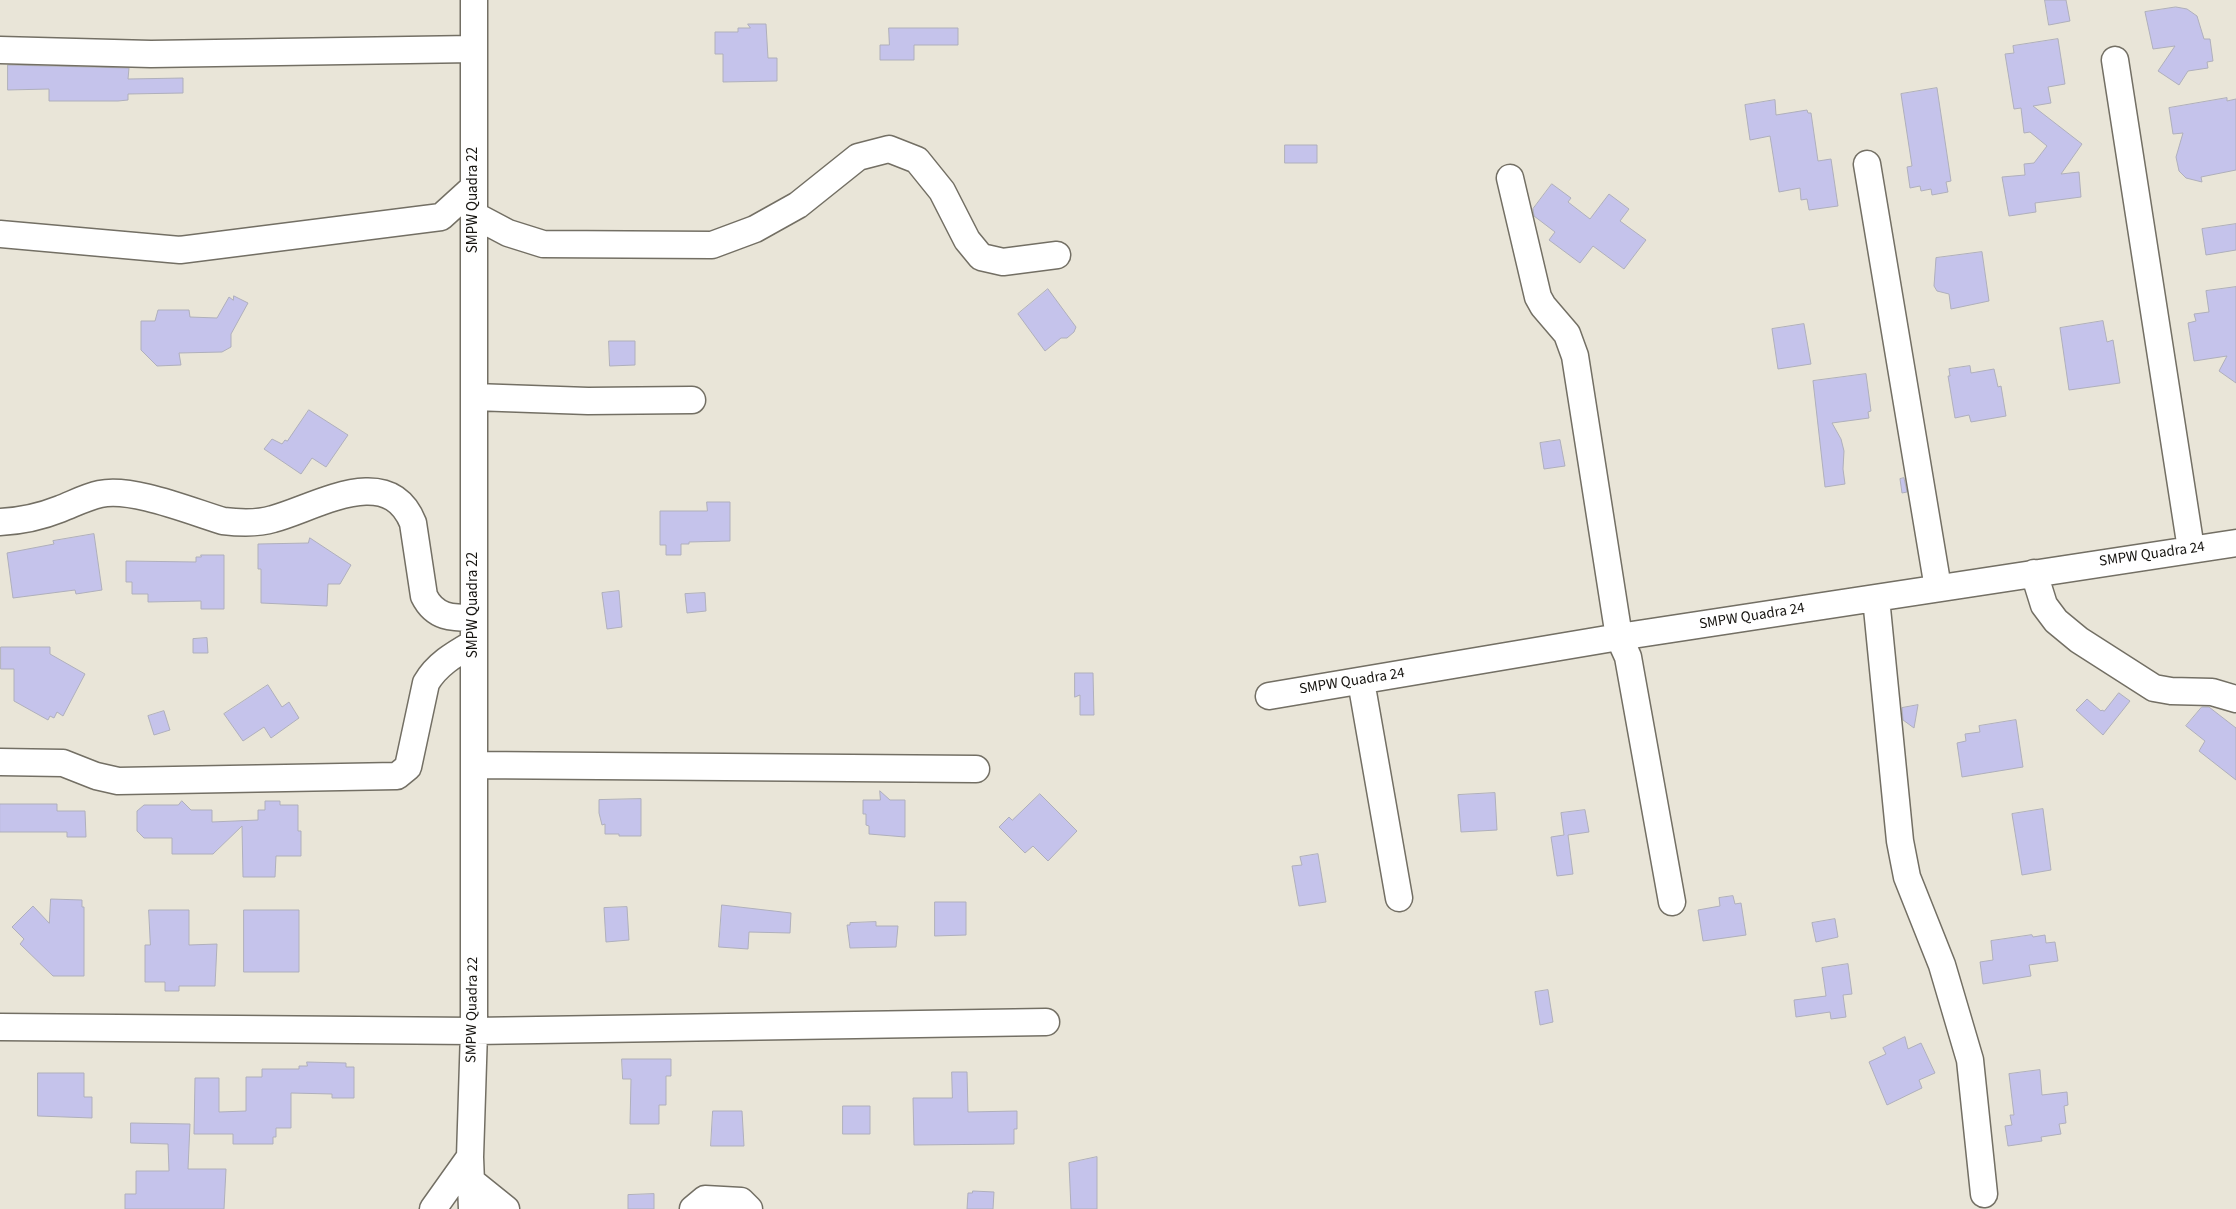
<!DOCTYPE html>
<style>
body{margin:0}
canvas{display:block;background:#e9e5d8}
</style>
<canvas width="2236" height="1209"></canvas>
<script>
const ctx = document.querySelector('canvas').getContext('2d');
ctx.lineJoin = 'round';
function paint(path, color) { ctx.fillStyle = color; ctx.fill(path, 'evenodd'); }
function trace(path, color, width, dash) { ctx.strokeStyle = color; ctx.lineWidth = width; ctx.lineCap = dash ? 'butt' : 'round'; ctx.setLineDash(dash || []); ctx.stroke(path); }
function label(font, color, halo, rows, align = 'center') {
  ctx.font = font + ' "Source Sans 3",sans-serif'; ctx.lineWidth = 4.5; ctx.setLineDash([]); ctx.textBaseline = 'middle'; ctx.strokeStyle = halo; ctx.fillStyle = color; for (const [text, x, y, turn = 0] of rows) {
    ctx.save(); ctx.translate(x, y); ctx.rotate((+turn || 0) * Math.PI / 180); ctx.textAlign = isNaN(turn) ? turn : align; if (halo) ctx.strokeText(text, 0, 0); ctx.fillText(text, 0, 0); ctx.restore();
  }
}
const building = new Path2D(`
 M2045,0H2066L2070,21L2049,25Z
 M2176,7L2187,9L2197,16L2204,39H2210L2213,61L2207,62L2208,68L2188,71L2179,85L2158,71L2175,46L2153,49L2145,12Z
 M748,24H766L768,58H777V81L723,82V54H715V32H738V28H750Z
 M889,28H958V45H914V60H880V45H889Z
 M2058,39L2065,84L2048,87L2051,103L2033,106L2082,144L2061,174L2079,172L2081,197L2035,203L2036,212L2009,216L2002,177L2025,175L2024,164L2034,163L2047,146L2030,132L2024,133L2021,108L2014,109L2005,54L2014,53L2013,46Z
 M8,65L129,68L128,79L183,78V93L128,94V100L118,101H49V89L8,90Z
 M1937,88L1951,181L1946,182L1948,192L1932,195L1931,189L1921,191L1920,186L1910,188L1907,167L1912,166L1901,94Z
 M2227,98V101L2236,99V170L2201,177L2202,182L2186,178L2179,171L2176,157L2183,133L2173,134L2169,108Z
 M1775,100L1776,115L1807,110L1808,113H1811L1818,161L1831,159L1838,206L1809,210L1807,199L1801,200L1800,188L1779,192L1770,136L1750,140L1745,105Z
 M1285,145H1317V163H1285Z
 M1552,184L1571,198L1568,202L1590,219L1609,194L1629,209L1620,221L1646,240L1624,269L1593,246L1580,263L1549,240L1555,232L1534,216L1533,209Z
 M2236,224V250L2206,255L2202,229Z
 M1982,252L1989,301L1951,309L1949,294L1937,291L1934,286L1936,258Z
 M2236,287V383L2219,371L2227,356L2194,361L2188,323L2196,321L2194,314L2209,312L2206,291Z
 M1048,289L1076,327L1074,332L1067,338H1061L1045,351L1018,314Z
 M234,296L248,303L231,334V347L222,352L179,353L181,365L157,366L141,350V321H155L158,310H189L190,317L217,318L229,297L233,300Z
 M2103,321L2107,342L2113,340L2120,383L2069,390L2060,328Z
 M1804,324L1811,364L1778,369L1772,329Z
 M609,341H635V365L610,366Z
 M1970,366L1971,373L1994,369L1998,387L2001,386L2006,416L1971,422L1969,415L1955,418L1948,376H1950L1949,369Z
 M1866,374L1871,411L1868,412L1869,418L1832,423L1841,439L1844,451L1843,469L1845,484L1825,487L1813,381Z
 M309,410L348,435L326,467L312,458L301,474L264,449L272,439L282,444L285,440L287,441Z
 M1560,440L1565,466L1544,469L1540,443Z
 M1904,478L1907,492L1902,493L1900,479Z
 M707,502H730V541L689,542V544H681V555H666V545H660V511H707Z
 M94,534L102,590L76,594L75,590L13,598L7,553L54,544L53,541Z
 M310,538L351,565L340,584H328L327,606L261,603V569H258V544L308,543Z
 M201,555H224V609H201V601L148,602V594H132V582H126V561L196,562V557H201Z
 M619,591L622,627L607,629L602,593Z
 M705,593L706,611L687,613L685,594Z
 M207,638L208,653H193V639Z
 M1,647H50V654L85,674L63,716L57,712L54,718L50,716L48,720L14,701V669H1Z
 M1075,673H1093L1094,715H1080V695L1075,697Z
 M268,685L282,707L289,702L299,718L271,738L264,727L243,741L224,714Z
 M2119,693L2130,701L2103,735L2076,710L2087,699L2101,711L2102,710L2104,711Z
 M1918,705L1914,728L1903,720L1902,708Z
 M2202,707H2209L2236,728V780L2199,751L2205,741L2186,726Z
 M164,711L170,730L154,735L148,716Z
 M2016,720L2023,767L1962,777L1957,743L1966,741L1965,734L1980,732L1979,726Z
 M880,791L890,800H905V837L869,834V826L866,825V814H863V800H880Z
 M1495,793L1497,830L1461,832L1458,795Z
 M1040,794L1077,831L1048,861L1033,846L1025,853L999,827L1009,817L1012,820Z
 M641,799V836H619V834H605V824L602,825L599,813V800Z
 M182,801L191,810H212V822L258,820V810H265V801H280V805H298V831H301V856H276L275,877H243L242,826L213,854H172V838H144L137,831V811L144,805H178Z
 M0,804H57V811H85L86,837H67V832H0Z
 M2043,809L2051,870L2022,875L2012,814Z
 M1585,810L1589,832L1568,835L1573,874L1557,876L1551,837L1564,835L1561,813Z
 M1318,854L1326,902L1299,906L1292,866L1302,865L1300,857Z
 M1733,896L1735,904L1741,903L1746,935L1703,941L1698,910L1720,906L1719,898Z
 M51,899L82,900V907H84V976H53L20,944L24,939L12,927L33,906L49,923Z
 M935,902H966V935L935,936Z
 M722,905L791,913L790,933L749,932L748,949L719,947Z
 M627,907L629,940L606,942L604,908Z
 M149,910H189V945L217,944L215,986H179V991H165V982H145V945H150Z
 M244,910H299V972H244Z
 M1835,919L1838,937L1816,942L1812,923Z
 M876,922V926H898L896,947L850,948L847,925H850V923Z
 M2032,935L2033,937L2045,935L2046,943L2055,942L2058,961L2029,965L2031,976L1983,984L1980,962L1993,960L1991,941Z
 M1848,964L1852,994L1843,995L1846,1017L1831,1019L1830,1012L1796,1017L1794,1000L1826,996L1822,968Z
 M1548,990L1553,1022L1540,1025L1535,992Z
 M1905,1037L1908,1049L1921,1043L1935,1073L1919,1080L1922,1088L1887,1105L1869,1062L1886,1054L1883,1048Z
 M622,1059H671V1076H666V1105H659V1124H630L631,1079H623Z
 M307,1062L346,1063V1067H354V1098H332V1094L291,1093V1128H276V1137H273V1144H233V1134H194L195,1078H219V1112L246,1111V1077H262V1069H299V1066H307Z
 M2040,1070L2042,1095L2067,1092L2068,1105L2064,1106L2066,1123L2059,1124L2061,1134L2041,1137L2042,1141L2008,1146L2005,1126L2012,1125L2010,1115H2014L2009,1074Z
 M952,1072H967L968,1112L1017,1111V1129H1014V1144L914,1145L913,1098H952Z
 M38,1073H84V1097H92V1118L38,1116Z
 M843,1106H870V1134H843Z
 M713,1111H742L744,1146H711Z
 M131,1123L190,1124L188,1169H226L224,1209H125V1194H136V1171H169L168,1144L131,1143Z
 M1097,1157V1209H1071L1069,1163Z
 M973,1191L994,1192L993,1209H967L968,1193H972Z
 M654,1194V1209H628V1195Z`);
paint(building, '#c5c3eb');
trace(building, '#afafbb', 1);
const minor = new Path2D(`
 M0,50L151,54L473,49
 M2115,60L2191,549
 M1867,164L1938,588
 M1510,178L1538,297L1543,306L1567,334L1575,356L1619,637L1628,657L1672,902
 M474,215L508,233L543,244L712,245L755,229L798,205L858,157L889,149L917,160L942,191L967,240L981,257L1003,262L1057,255
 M0,234L180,250L441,217L474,187
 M474,397L588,401L692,400
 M0,522C21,521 40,517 60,509C73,504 86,497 100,494C132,487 190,511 223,521C240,523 257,524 273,519C315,508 388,461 413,523L424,596C435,618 452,618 474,618
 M2034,573L2044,605L2056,621L2079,640L2154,688L2171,691L2212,692L2236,699
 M1876,598L1900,841L1907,877L1942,965L1970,1060L1984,1194
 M1361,681L1399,898
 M1269,696L1619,637L2236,543
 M0,762L63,763L96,776L118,781L397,776L408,767L426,683C437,664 455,654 474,643
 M474,765L976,769
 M0,1027L474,1031L1046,1022
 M470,1180L506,1209
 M433,1209L470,1157
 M472,1209L470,1157L474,1031V0
 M693,1209L705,1199L741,1201L749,1209`);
trace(minor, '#736f64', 29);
trace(minor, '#fff', 26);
label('15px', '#15130f', '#fff', [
 ["SMPW Quadra 22",474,200,-90],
 ["SMPW Quadra 24",2152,555,-8],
 ["SMPW Quadra 22",474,605,-90],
 ["SMPW Quadra 24",1752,617,-9],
 ["SMPW Quadra 24",1352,682,-9],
 ["SMPW Quadra 22",473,1010,-89]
]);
</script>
